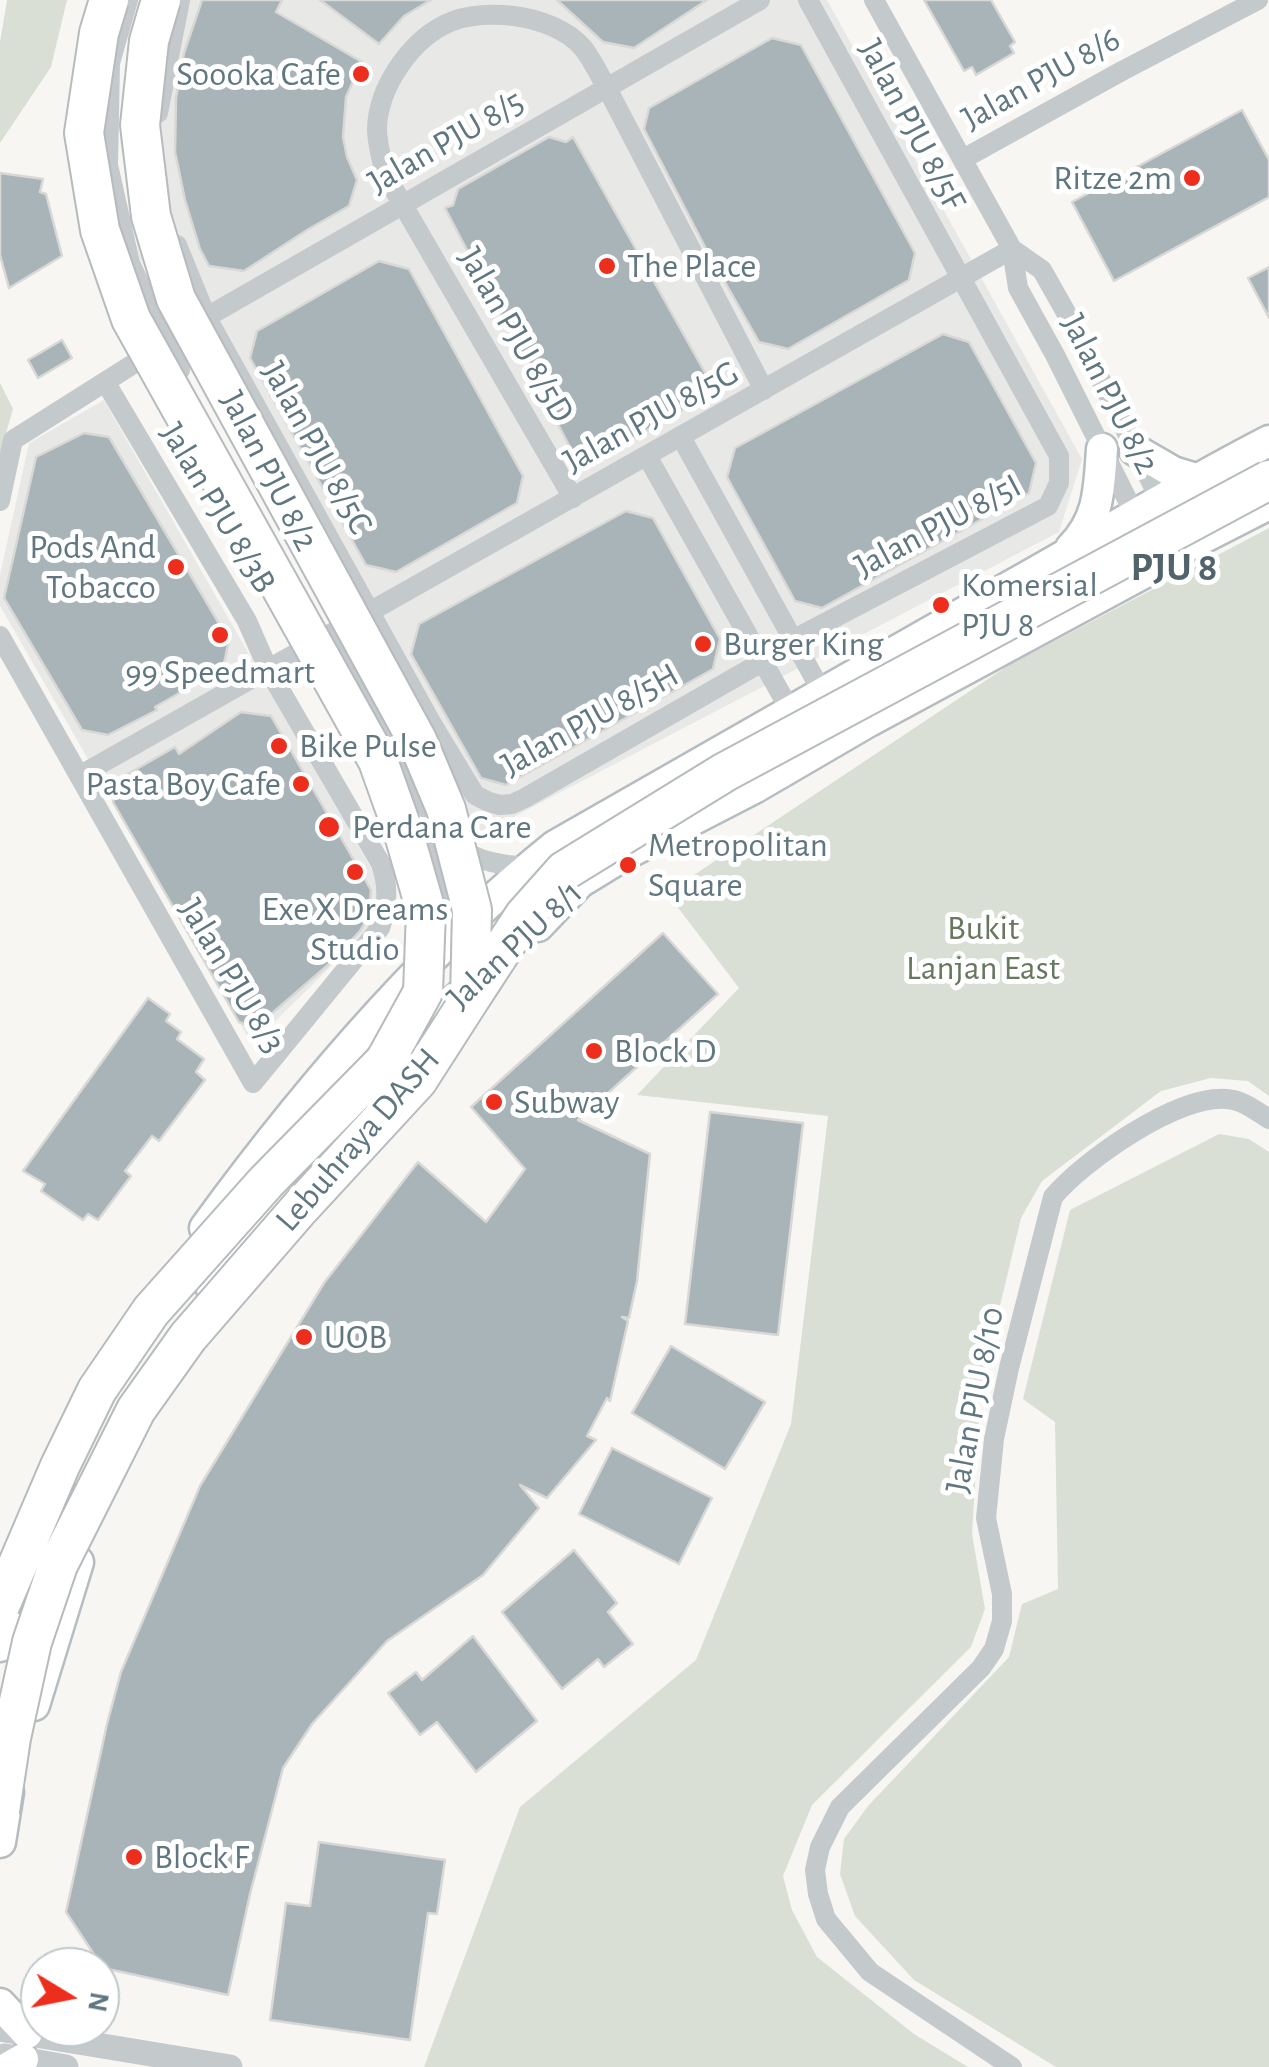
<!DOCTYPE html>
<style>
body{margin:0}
#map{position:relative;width:1269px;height:2067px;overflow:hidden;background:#f7f6f3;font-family:"Alegreya Sans",sans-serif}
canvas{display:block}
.north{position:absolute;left:20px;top:1947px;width:100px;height:100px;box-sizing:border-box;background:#fff;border:2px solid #bfc9cc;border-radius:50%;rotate:100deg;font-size:28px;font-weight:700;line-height:40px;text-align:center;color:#607780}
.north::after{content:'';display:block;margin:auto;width:35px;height:45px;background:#ed2e1d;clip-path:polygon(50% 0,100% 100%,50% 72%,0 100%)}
</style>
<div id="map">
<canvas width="1269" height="2067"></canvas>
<div class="north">N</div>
</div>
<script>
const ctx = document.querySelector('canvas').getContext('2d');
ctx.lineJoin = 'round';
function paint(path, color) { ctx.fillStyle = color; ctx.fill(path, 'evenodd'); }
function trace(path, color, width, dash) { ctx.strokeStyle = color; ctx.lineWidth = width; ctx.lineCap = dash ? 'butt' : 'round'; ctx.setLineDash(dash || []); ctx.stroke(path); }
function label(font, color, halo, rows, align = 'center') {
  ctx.font = font + ' "Alegreya Sans",sans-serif'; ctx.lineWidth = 10; ctx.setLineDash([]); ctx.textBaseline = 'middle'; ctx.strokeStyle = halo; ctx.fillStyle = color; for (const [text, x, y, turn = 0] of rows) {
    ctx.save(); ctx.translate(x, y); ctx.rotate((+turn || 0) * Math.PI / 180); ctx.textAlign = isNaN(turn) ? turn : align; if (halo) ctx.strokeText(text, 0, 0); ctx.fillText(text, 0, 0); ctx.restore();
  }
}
paint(new Path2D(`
 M153,0H827L1082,459L1059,532L475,837L139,257L120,140Z
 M104,400L380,884L379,919L252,1044L0,606V575L29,443Z`), '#e8e8e7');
paint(new Path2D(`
 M7,0H67L51,67L0,143V42Z
 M0,383L13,409L0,454Z
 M1269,528V1096L1248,1081L1211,1078L1161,1091L1042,1181L1021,1218L981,1385L972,1534L985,1609L971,1647L812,1805L783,1876L792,1910L817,1957L914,2034L968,2067H424L520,1807L696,1660L791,1424L828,1116L637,1095L739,988L667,893L1009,665Z
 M1219,1134L1249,1139L1269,1152V2067H1056L914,1980L855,1916L840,1874L844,1839L868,1806L1009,1657L1022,1604L1058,1589L1055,1422L1023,1399L1070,1210Z`), '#d9dfd4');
const building = new Path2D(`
 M202,0H282L276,12L362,62L346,97L343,137L347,157L357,180L349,206L307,230L244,271L209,266L200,249L185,200L175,152L176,98L184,53Z
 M320,0H431L404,16L379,44Z
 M557,0H707L634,48L603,42Z
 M924,0H991L1015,42L1010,46L1014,53L976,75L972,67L964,71Z
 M772,38L801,45L915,253L909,280L788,349L759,342L705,247L644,129L649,108Z
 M1242,110L1269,160V197L1114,281L1072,202Z
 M549,137L566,142L573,137L708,378L698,386L693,404L603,455L585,449L573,453L445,208L453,205L458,189Z
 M0,173L43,179L40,192L46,194L62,256L9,288L0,255Z
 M379,261L409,269L523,476L517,503L396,572L366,565L250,358L257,331Z
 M1269,267V318L1248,278Z
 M943,334L969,342L1036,463L1029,493L822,608L795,601L727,477L735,448Z
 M62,340L72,358L38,378L28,360Z
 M84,433L109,437L224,632L228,645L223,668L155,707L157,710L108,735L82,730L4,598L36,457Z
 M626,511L653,518L720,639L713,669L506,785L481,778L411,654L419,624Z
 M241,712L271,716L371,890L369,916L360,931L329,964L255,1028L239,1022L113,802L119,779L175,747L179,754Z
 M663,933L718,994L578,1120L650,1154L637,1281L629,1318L622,1317L628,1321L610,1401L607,1398L587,1436L596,1440L547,1498L520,1485L539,1508L483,1575L387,1641L312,1724L283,1768L250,1894L228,1995L103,1968L66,1912L107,1724L121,1672L200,1486L324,1283L418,1162L486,1222L525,1169L471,1107Z
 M148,998L170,1014L166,1021L181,1032L177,1039L204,1059L196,1072L205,1080L159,1141L152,1136L125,1171L131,1176L98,1220L88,1214L83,1220L41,1191L45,1184L23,1171Z
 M710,1112L803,1123L778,1335L685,1324Z
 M671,1346L765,1402L725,1469L632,1413Z
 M612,1448L712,1498L679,1564L579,1514Z
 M574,1550L617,1603L608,1612L633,1644L604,1667L598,1659L562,1689L502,1612Z
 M473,1636L537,1721L476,1772L437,1722L420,1735L388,1693L416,1672L422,1680Z
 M319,1842L445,1860L437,1914L428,1913L410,2040L270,2020L286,1903L310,1906Z`);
paint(building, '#a8b4b7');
trace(building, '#d8d8d6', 2.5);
const secondary = new Path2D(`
 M1135,450L1173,472L1196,479
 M1071,548C1100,518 1099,489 1102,449
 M538,926L580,882L624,855L754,788L869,721L1158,565L1183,548L1269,504
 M395,1058L463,993
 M205,1228C305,1091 422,953 555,846C707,758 859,673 1011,586C1097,538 1181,486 1269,441
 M212,1289L284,1182
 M0,1646L17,1586
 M34,1705L78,1562
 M0,1842L8,1792
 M0,2004L27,2033
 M9,2067L23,2059`);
trace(secondary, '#b6bdc0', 35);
trace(new Path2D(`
 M128,0L110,63L108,165L130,263L180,370
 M874,0L1012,249L1018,288L1055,355L1139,523
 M158,113L180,0
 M963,159L1122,71L1258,0
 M177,245L206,316L432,724L475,795L489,802L500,805L512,804L525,798L762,662
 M1012,249L1042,270L1077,332L1165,510
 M198,322L760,0
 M681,437L822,692
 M647,456L790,710
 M573,498L385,174C382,160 377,144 377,129C378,86 413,36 453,21C472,14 495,14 514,16C538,19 567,29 583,48C592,59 599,75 607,88L764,390
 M0,501L13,440L157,349
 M333,633L429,811
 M0,636L253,1083L380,928C388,906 389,886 381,864L268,669L247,621L106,383
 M794,639L1048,506L1059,483V456L808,0
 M79,776L1012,249
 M418,831C435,865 448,887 441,926
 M455,846C479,862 501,865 529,867
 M1012,2067L870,1972L826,1919L818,1894L815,1870L820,1847L840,1807L981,1668L994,1649L1002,1621V1594L986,1518L994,1439L1009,1368L1053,1197C1083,1161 1178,1094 1227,1099C1243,1100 1256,1111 1269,1119`), '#c4c9cb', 20);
trace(new Path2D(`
 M0,2029L230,2067
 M5,2056L66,2067`), '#c4c9cb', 25);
trace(secondary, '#fff', 30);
const motorwayBridge = new Path2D(`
 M470,999L524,916L564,871L725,772L1269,480
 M0,1606L60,1466L97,1390L151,1311L266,1182L385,1061L423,992L426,911L403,831L378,761L131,319L100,230L84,133L99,33L109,0
 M0,1811L11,1738L32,1642L58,1565L136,1410L188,1337L299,1209L418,1080L470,999L472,910L446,809L417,740L176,299L151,216L140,125L149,41L161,0`);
trace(motorwayBridge, '#b6bbbd', 42, []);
trace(motorwayBridge, '#fff', 38);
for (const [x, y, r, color] of [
 [361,74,10,"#ed2e1d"],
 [1192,178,10,"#ed2e1d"],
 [607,266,10,"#ed2e1d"],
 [176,567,10,"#ed2e1d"],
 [941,605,10,"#ed2e1d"],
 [220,635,10,"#ed2e1d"],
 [703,644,10,"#ed2e1d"],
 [279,746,10,"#ed2e1d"],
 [301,784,10,"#ed2e1d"],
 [329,827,12,"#ed2e1d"],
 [628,865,10,"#ed2e1d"],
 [355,872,10,"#ed2e1d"],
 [594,1051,10,"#ed2e1d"],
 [494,1102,10,"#ed2e1d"],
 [304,1337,10,"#ed2e1d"],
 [134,1857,10,"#ed2e1d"]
]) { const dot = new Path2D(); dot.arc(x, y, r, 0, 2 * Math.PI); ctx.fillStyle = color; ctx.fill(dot); trace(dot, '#fff', 4); }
label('35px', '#607780', '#fff', [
 ["Soooka Cafe",341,74,"right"],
 ["Ritze 2m",1172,178,"right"],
 ["The Place",627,266],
 ["Pods And",156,547,"right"],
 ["Tobacco",156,587,"right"],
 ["Komersial",961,585],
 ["PJU 8",961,625],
 ["Burger King",723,644],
 ["99 Speedmart",220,672,"center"],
 ["Bike Pulse",299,746],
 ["Pasta Boy Cafe",281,784,"right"],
 ["Perdana Care",352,827],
 ["Metropolitan",648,845],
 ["Square",648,885],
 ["Exe X Dreams",355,909,"center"],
 ["Studio",355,949,"center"],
 ["Block D",614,1051],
 ["Subway",514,1102],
 ["UOB",324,1337],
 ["Block F",154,1857]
], 'left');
label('35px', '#607780', '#fff', [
 ["Jalan PJU 8/6",1041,79,-29],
 ["Jalan PJU 8/5F",912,125,62],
 ["Jalan PJU 8/5",446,142,-30],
 ["Jalan PJU 8/5D",516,335,60],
 ["Jalan PJU 8/2",1110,394,63],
 ["Jalan PJU 8/5G",651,417,-29],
 ["Jalan PJU 8/5C",317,448,61],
 ["Jalan PJU 8/2",269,471,63],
 ["Jalan PJU 8/3B",218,508,59],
 ["Jalan PJU 8/5I",938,526,-28],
 ["Jalan PJU 8/5H",590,720,-29],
 ["Jalan PJU 8/1",515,945,-43],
 ["Jalan PJU 8/3",232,976,59],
 ["Lebuhraya DASH",358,1140,-49],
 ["Jalan PJU 8/10",975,1400,-79]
]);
label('35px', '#67785f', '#fff', [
 ["Bukit",983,928],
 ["Lanjan East",983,968]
]);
label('bold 40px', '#52646b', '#fff', [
 ["PJU 8",1174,568]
]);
</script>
